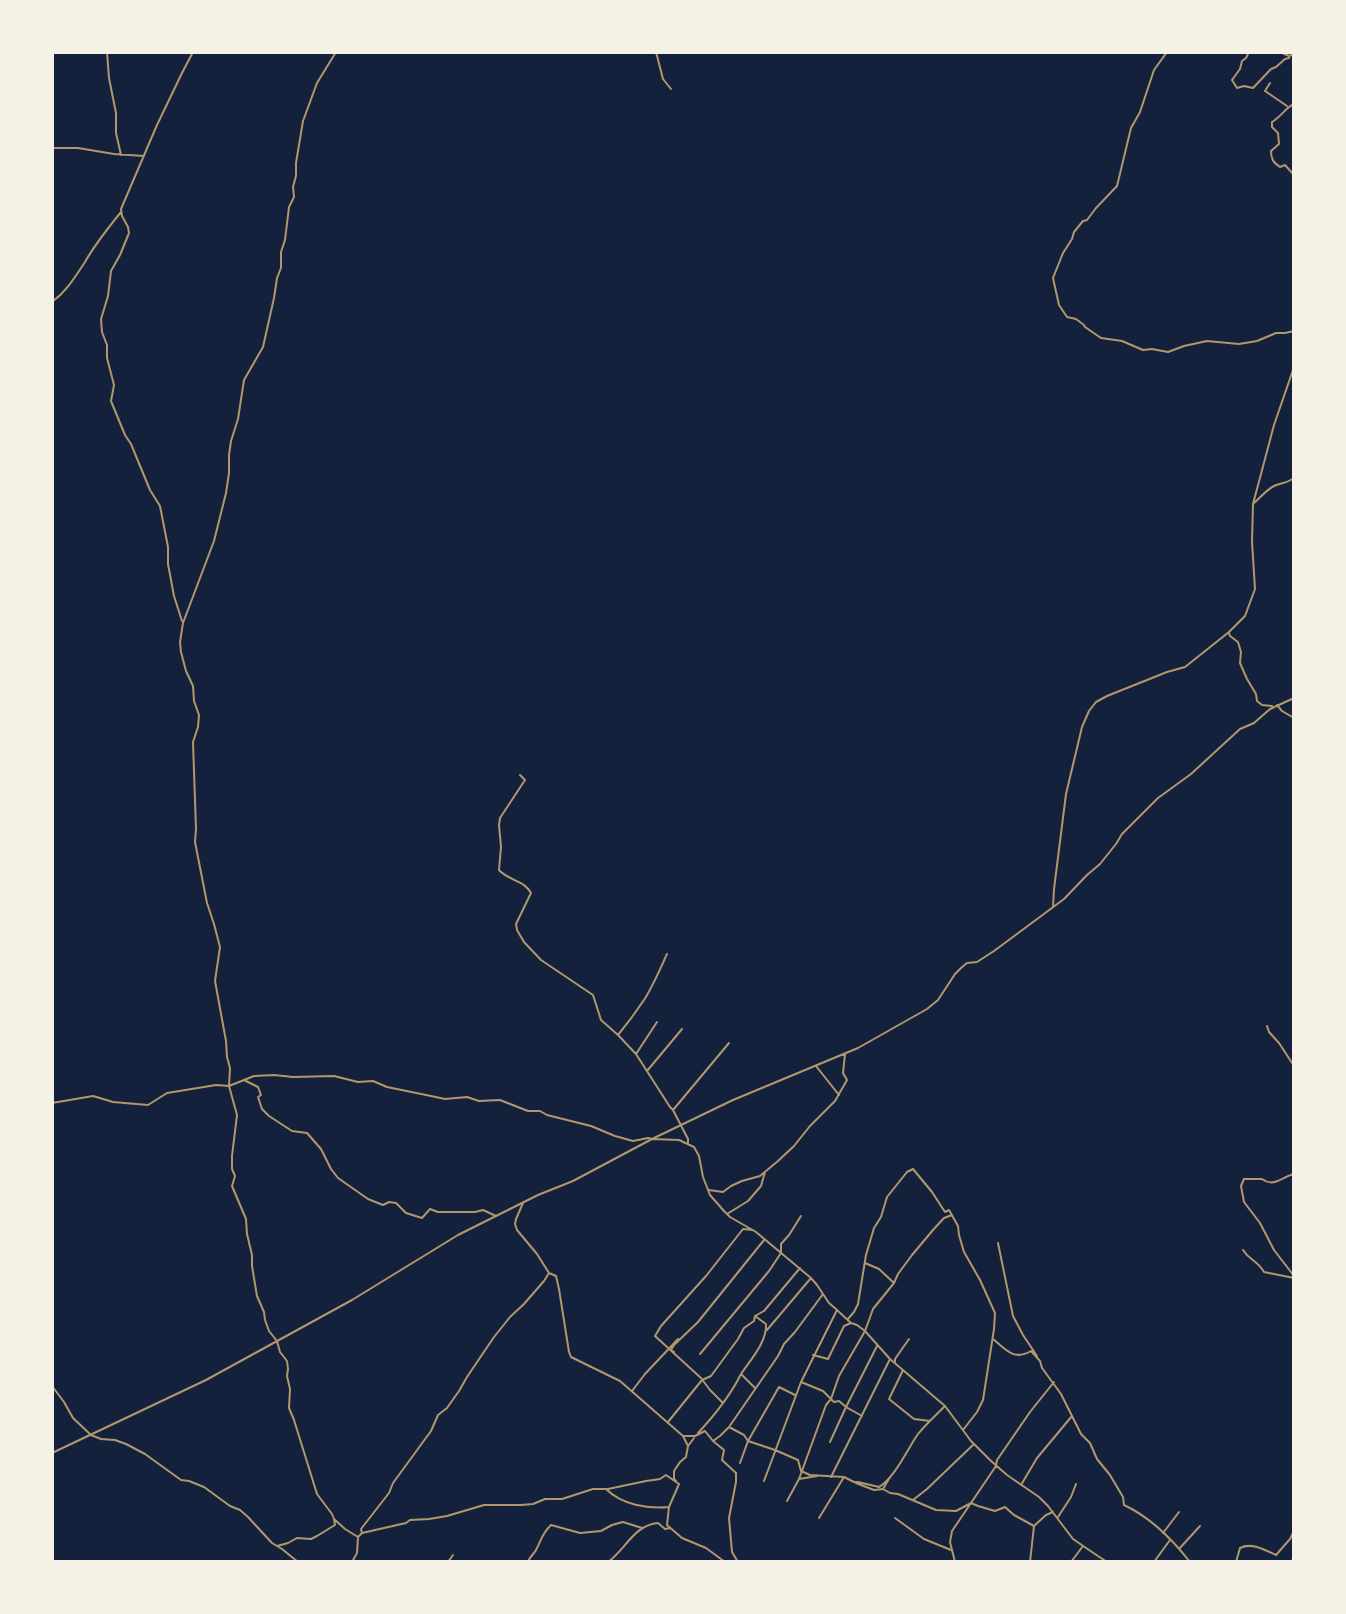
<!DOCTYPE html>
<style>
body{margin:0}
#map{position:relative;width:1346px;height:1614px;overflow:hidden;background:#14213d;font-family:Karla,sans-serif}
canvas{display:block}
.frame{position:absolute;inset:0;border:54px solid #f6f1e7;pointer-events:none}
</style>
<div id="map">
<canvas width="1346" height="1614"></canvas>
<div class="frame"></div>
</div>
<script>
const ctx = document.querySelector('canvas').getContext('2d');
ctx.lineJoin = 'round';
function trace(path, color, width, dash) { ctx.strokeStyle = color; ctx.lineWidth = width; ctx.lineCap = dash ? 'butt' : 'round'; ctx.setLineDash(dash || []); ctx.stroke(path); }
trace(new Path2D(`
 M107,52L109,78L116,113V133L121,155
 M336,52L317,83L303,121L296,163V176L293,187L294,197L289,207L285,240L281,252V268L277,278L274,298L263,347L244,380L238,419L231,441L229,455V473L226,493L214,541L183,623L180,642L181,652L186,671L193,686L194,701L199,715L198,727L193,742L196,829L195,842L207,903L214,924L220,947L215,981L226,1041L227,1057L230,1068L229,1086L237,1115L232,1156V1169L235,1176L232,1186L246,1219L247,1234L252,1255V1266L257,1296L264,1312L265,1320L269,1331L277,1341L280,1352L287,1361L288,1369L287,1376L290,1389L289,1408L294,1420L317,1494L332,1514L334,1519L345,1529L358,1537
 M656,52L663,79L671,89
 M1167,52L1154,70L1140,112L1131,128L1117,186L1096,208L1087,220L1083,221L1074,232L1072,239L1063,253L1053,278L1059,305L1067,317L1076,319L1084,325L1085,327L1101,338L1122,341L1143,350L1152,349L1168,352L1184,346L1207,341L1239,344L1257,341L1276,333H1285L1294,331
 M1249,52L1246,58L1242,61L1240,69L1232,80L1237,88L1244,86L1253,88L1271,69L1276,67L1285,59L1289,58L1291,55
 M1280,52L1289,56L1294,54
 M1270,83L1265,91L1287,106
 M1294,104C1286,107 1282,116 1272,122V127L1278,133L1279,144L1271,151C1271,159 1273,162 1280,167L1285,165L1294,175
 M52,148H78L114,154L144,156
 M52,302C67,291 75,277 85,262C95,244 108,228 121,212
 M1254,503C1260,498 1266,490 1274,486C1281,483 1287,483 1294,478
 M182,621L174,596L168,564V547L160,506L150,490L131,444L125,435L111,401L114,385L107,358V345L102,332L101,319L108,296L111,271L120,255L129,233L128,227L122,216L121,209L157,125L182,73L193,52
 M1229,633L1230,636L1238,642L1241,652L1240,663L1247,679L1256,694L1257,701L1262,705L1272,706
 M1277,705L1282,711L1294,718
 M520,775L525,780L500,818L499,825L501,847L499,870C509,881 524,880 531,893L516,924L517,930L524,942L541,960L593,995L601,1020L618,1035L636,1054L670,1107L673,1110L688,1139V1144
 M1053,907L1054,889L1066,794L1082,727L1089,711L1096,702L1107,696L1167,672L1185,667L1229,632L1245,616L1255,589L1252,542L1253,504L1274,425L1294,367
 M1267,1026L1269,1032L1279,1043L1294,1066
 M618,1035C627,1024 636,1012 644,1000C653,986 660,969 667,954
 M636,1054L657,1022
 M816,1066L839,1095
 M647,1071L682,1029
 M244,1080L258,1087L261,1095L258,1097L262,1109L269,1116L292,1131L307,1133L321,1149L331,1169L338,1178L368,1199L383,1205L389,1202L396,1203L406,1213L422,1218L430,1209L438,1212H475L483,1210L496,1216
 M52,1103L93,1096L113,1102L148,1105L167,1093L216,1085L229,1086L254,1076L274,1075L293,1077L334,1076L358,1082L373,1081L387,1087L431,1096L445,1099L467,1097L479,1101L500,1100L528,1111H540L547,1115L591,1126L615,1136L633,1141L648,1138L652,1139L733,1100L858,1048L927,1009L938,1000L955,974L961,968L967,963L977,962L994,951L1064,899L1087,875L1100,864L1116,844L1122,834L1158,798L1191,774L1240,729L1254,723L1270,709L1294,698
 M673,1110L729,1043
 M1294,1174C1281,1177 1274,1188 1262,1179H1244L1241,1186L1244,1202L1260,1223L1274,1250L1294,1276
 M709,1190L723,1192L731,1186L742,1181L760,1176L778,1161L794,1146L810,1126L835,1101L847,1080L843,1073L845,1054
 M523,1203L516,1219L515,1224L517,1230L537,1254L549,1273L556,1276L559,1289L569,1352L571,1357L620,1381L675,1429L683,1436L688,1446
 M727,1214L748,1201L761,1186L765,1172
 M998,1243L1013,1316L1023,1335L1037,1356
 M1243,1250C1250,1261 1257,1260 1264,1272L1294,1278
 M865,1263L879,1269L894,1283
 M848,1319L854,1312L858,1304L866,1255L874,1228L881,1217L887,1197L907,1172L913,1169L932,1192L945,1212L949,1210L958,1226L959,1235L964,1252L980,1280L995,1313L994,1329L983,1400L977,1412L963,1430
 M767,1330L811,1278
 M993,1339C1006,1350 1014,1361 1031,1351L1040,1361L1042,1368L1061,1394L1081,1434L1090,1443L1097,1459L1110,1475L1123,1497L1124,1505C1150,1517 1172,1539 1190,1562
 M674,1352L671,1350L674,1345L698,1322L764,1240
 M700,1354L769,1271L781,1253V1244L789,1235L801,1216
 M813,1355L828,1359L844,1326L851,1323
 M895,1362V1359L909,1339
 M903,1370L889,1399L914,1419L930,1421
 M741,1374C751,1359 767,1342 766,1324L755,1316
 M801,1382L823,1391L834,1402L839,1401L846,1407L862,1416
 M52,1386L64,1402L73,1418L91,1435L101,1439L115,1440L126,1444L145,1454L181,1480L189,1481L204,1487L230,1506L240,1510L248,1517L272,1543L282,1549L298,1562
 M632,1391L645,1374L678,1339
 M722,1402L710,1390L701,1378L655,1336L661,1326L706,1276L743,1229L753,1230
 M668,1422L702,1380L711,1376L738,1339L744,1328L754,1321L755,1316L764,1311L800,1268
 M729,1427L778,1356L784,1344L795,1332L823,1294
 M698,1433C713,1417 731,1394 741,1374L755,1388
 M683,1436H695L705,1431L713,1441L724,1450L722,1460L736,1473V1482L729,1518L732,1552L738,1562
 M713,1441L720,1436L729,1427L744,1435L748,1441L775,1450L798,1460L801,1471L810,1475L844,1477L854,1482H858L879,1487C894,1479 908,1448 918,1434C926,1424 936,1415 945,1406
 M830,1442L846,1407L877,1346
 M52,1453L206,1380L352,1300L458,1235L538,1195L573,1181L652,1139L679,1140L694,1147L699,1156L703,1177L710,1195L724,1211L730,1217L756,1232L811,1278L817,1285L829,1303L837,1310L851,1323L857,1325L865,1331L890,1359L945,1406L971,1441L990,1460L1007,1475L1039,1497L1048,1506L1073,1539L1092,1552L1107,1562
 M740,1463L748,1441L779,1387L795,1395
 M831,1477L890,1359
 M799,1479L817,1476
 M676,1481L674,1479V1471L680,1462L686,1457L688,1446L694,1438
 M764,1481L801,1382L837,1310
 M856,1483L874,1490L883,1489L890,1493L898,1494L936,1510L956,1511L971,1503L978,1506L995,1511L1005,1507L1014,1515L1034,1526L1046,1515L1053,1512
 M679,1484L669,1507L667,1525L682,1538L706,1548L725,1562
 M1021,1485L1037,1458L1072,1416
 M606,1489C622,1505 648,1509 669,1507
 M883,1489L890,1477
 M913,1500L927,1489L974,1444
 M787,1501L799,1479L826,1405L831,1399L839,1376L865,1331L873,1309L894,1283L898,1274L912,1255L933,1230L944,1218L952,1215
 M1058,1517L1071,1497L1076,1484
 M819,1518L844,1477
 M895,1518L924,1539L951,1550
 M362,1533L361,1529L389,1493L393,1483L431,1431L438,1415L447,1408L459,1391L467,1377L494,1337L510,1317L524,1304L544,1281L549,1273
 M1163,1533L1179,1512
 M277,1546L288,1543L297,1538L311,1539L317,1536L335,1525L334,1519
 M1179,1549L1200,1526
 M352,1562L357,1553L358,1537L362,1533L406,1523L410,1520L429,1519L447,1516L484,1505H521L533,1504L545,1499H562L593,1489H608L646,1481L660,1479L666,1475L679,1484
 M448,1562L453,1555
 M528,1562C530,1556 534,1554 536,1550C543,1537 541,1535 551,1525L580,1533L601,1531L612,1525L623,1522L642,1528
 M608,1562C626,1549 634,1525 658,1523L665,1529L670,1528
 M955,1562L950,1542L952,1531L996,1466L997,1460L1030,1412L1054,1382
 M1030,1562L1034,1526
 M1071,1562L1083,1546
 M1154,1562L1170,1540
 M1236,1562L1240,1548C1252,1542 1265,1550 1276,1555L1290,1539L1294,1531`), '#b1986c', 2);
trace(new Path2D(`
 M1291,1562L1294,1557`), '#918062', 1.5);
</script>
